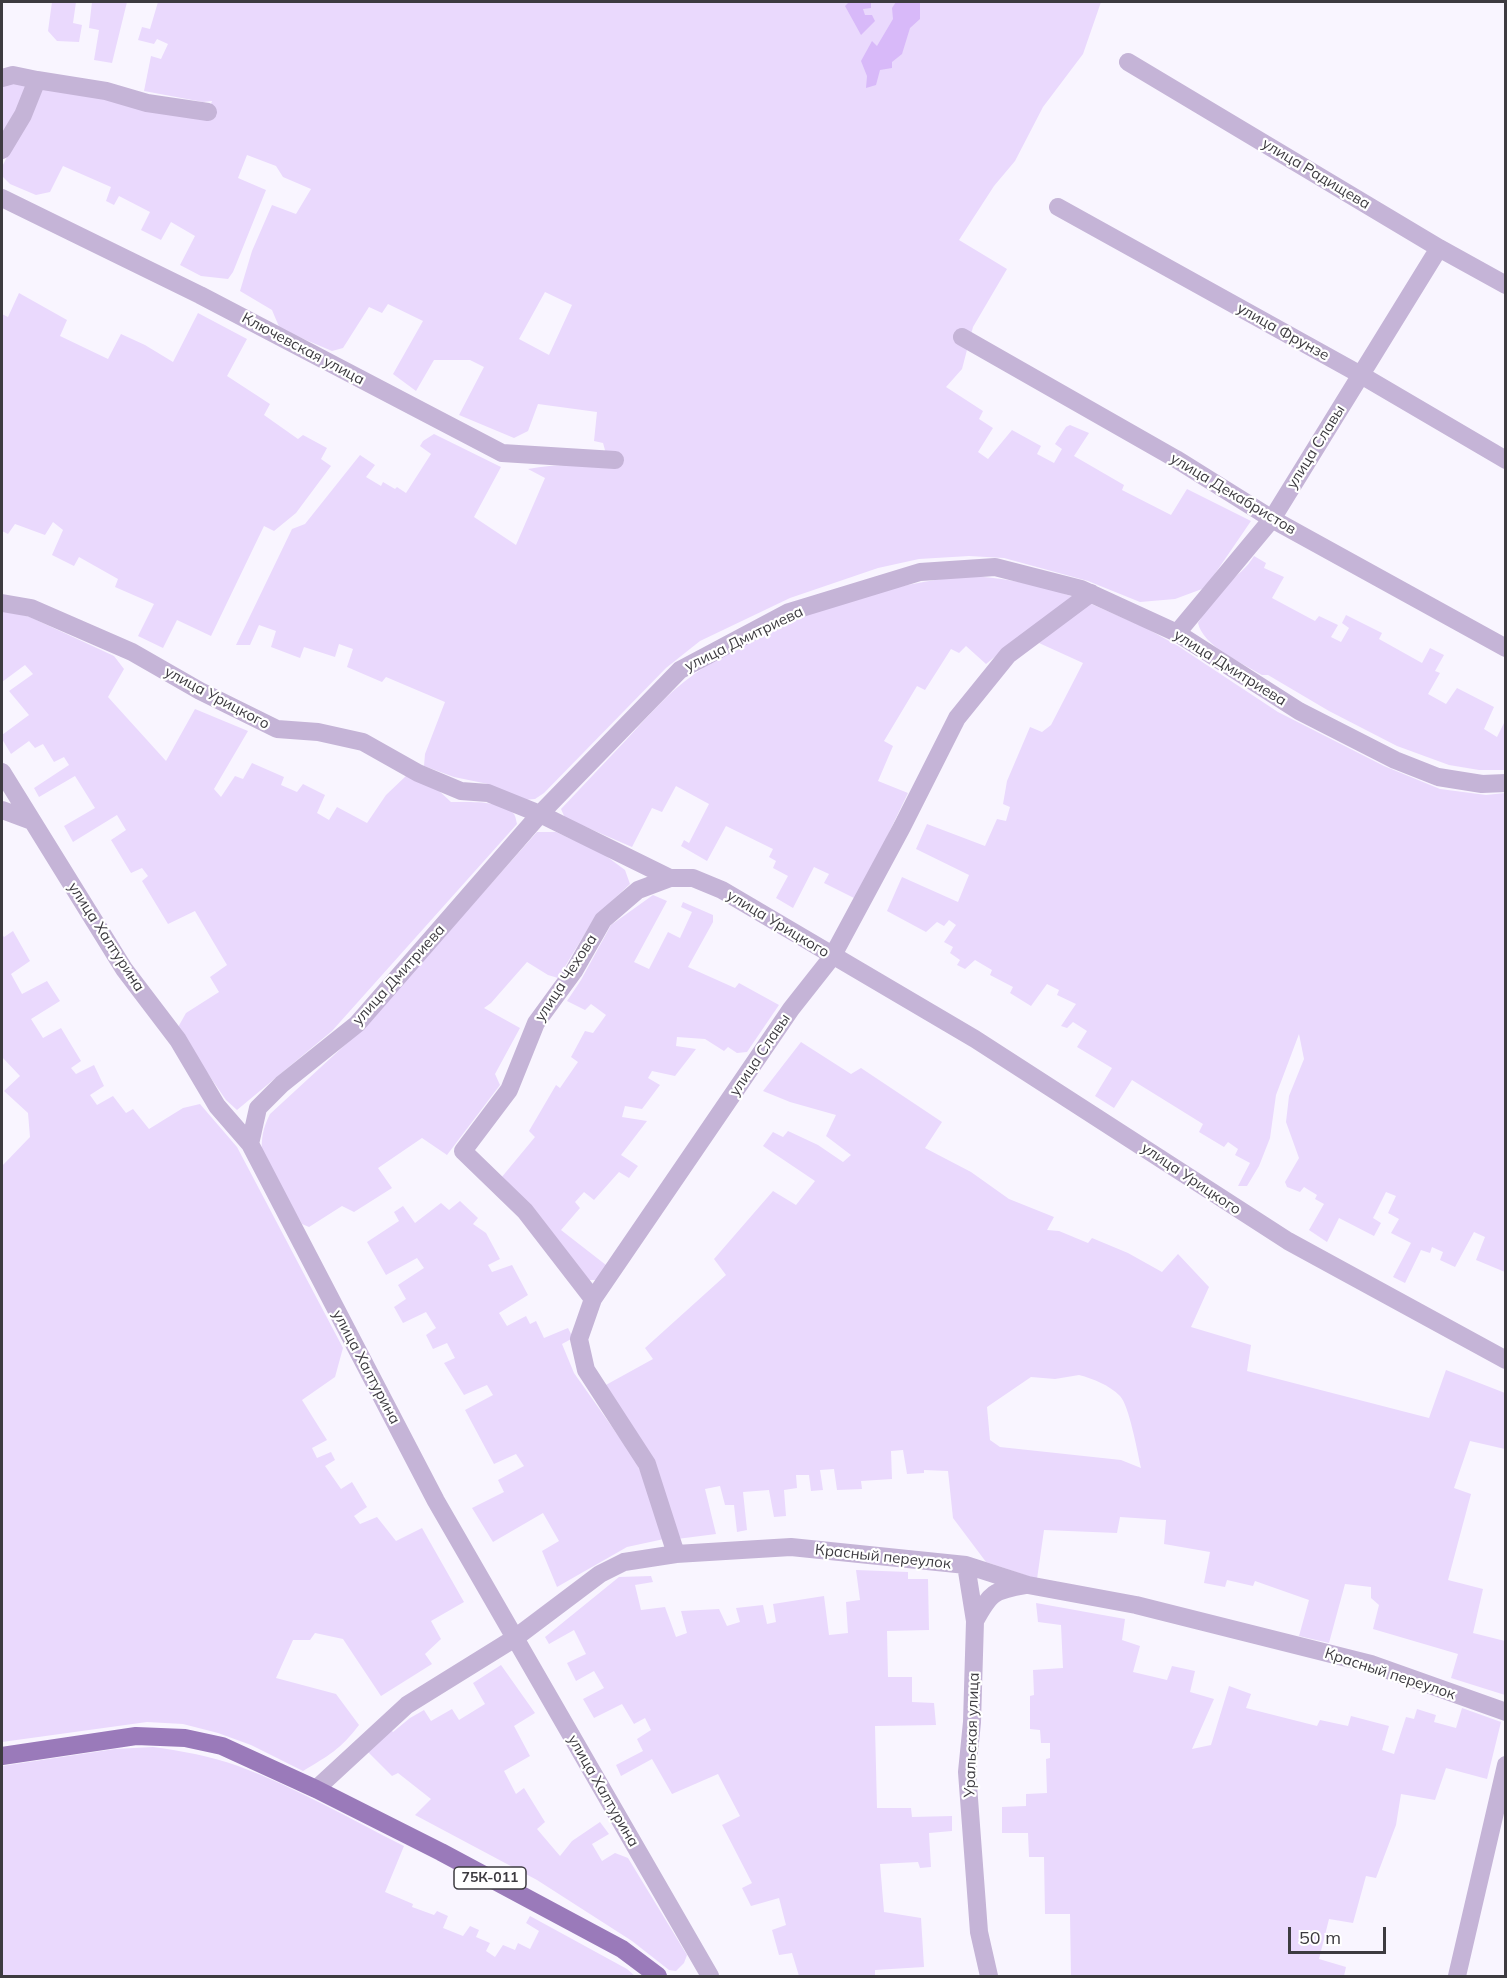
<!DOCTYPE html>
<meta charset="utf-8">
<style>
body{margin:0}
#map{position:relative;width:1507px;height:1978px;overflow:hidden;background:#f9f5ff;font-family:Mulish,sans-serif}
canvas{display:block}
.frame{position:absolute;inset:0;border:3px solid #3d3b40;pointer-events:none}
.scale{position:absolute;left:1288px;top:1927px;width:98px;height:27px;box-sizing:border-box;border:3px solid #3d3b40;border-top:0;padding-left:8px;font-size:18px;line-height:21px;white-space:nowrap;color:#3d3b40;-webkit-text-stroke:4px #fff;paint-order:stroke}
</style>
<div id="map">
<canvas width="1507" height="1978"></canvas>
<div class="frame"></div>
<div class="scale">50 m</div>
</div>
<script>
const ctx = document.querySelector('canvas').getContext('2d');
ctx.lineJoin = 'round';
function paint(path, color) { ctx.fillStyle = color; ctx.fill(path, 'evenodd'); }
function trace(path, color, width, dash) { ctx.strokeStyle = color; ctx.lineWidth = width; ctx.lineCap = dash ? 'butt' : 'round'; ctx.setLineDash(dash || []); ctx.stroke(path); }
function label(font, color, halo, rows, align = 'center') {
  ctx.font = font + ' Mulish,sans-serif'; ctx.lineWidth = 4.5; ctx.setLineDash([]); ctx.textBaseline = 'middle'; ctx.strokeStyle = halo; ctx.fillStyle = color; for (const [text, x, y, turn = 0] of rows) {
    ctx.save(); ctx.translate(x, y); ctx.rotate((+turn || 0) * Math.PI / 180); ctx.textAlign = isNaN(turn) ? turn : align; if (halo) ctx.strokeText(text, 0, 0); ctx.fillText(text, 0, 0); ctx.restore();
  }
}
paint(new Path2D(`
 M52,2H76L73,23L82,25L79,42L57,41L48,31Z
 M92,2H127L112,63L94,60L99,30L89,28Z
 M158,2H1101L1083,54L1043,107L1015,161L994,186L959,240L1007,269L973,327L962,369L946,387L983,411L979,419L993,428L978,452L988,459L1012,430L1041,446L1037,454L1054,463L1062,449L1055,444L1066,427L1070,425L1089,433L1074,456L1124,485L1122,490L1171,515L1187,489L1251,521L1210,581L1202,589L1175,599L1140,602L1088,581L1004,558L969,556L919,559L878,568L790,598L700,641L666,668L544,793L535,799L523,800L488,784L454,777L424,766L425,754L445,702L386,677L382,682L347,667L353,649L339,644L335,657L304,647L300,658L271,647L276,631L259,625L250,645H236L292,529L305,524L360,455L375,465L366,477L381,486L383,482L395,489L397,487L406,493L431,454L420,446L423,441L434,434L501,467L474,517L516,545L545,478L528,469C555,464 582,464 610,468L603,443L594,441L597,412L538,404L528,431L514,438L459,415L484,367L470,360H434L416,391L393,374L423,321L388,304L382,313L369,307L343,348L332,351L280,329L272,310L240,291L252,251L272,205L296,214L311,189L283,177L276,166L247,155L238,178L266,190L233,272L228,279L201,276L180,265L195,236L171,222L161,240L141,230L150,212L119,196L114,205L106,201L111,187L63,166L50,192L36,195L10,184L2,176V167L41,88L98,95L205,120L212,101L203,102L144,91L151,56L161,59L168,44L157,39L154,44L138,40L142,27L150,29ZM545,292L572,305L549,355L519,339Z
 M13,82L29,86L2,141V84Z
 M19,293L67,320L60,336L108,359L121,334L145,345L173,362L198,313L247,339L227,376L270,404L264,415L298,439L303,435L327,448L321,459L331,466L296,513L274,531L264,526L211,636L177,620L163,648L138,636L154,604L115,587L118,579L79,557L74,566L52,555L63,530L53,522L45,535L15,524L8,534L2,531V314L8,317Z
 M1254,556L1266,563L1264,568L1284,577L1272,598L1315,621L1319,616L1338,625L1331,637L1341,642L1349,628L1342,623L1346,615L1382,633L1379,639L1422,663L1430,648L1444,655L1435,671L1440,673L1428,694L1446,704L1457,688L1494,707L1484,729L1497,737L1505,721V770H1479L1449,765L1397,746L1329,711L1268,675H1262C1242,663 1203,646 1198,623C1206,609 1216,596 1227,584C1237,575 1247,568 1254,556Z
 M960,576C999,576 1037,584 1074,597L1017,639L986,664L966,646L959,653L951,649L925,690L917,686L884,741L893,746L878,781L908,793L870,872L854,898L824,883L829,874L814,867L793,908L776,898L788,876L773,868L776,861L769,857L773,849L726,826L707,861L681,846L684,840L689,843L709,804L676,786L662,812L652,808L632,847L565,818L561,809C583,786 605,762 627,739C648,716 668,693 693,675C770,618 867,589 960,576Z
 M1087,602L1146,628L1178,646L1278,712L1384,766L1440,789L1486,795L1505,793V1272L1476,1260L1485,1237L1474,1232L1455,1267L1440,1260L1443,1252L1432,1247L1430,1253L1421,1250L1405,1283L1393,1277L1411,1243L1391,1233L1399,1219L1388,1213L1396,1196L1386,1192L1373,1218L1381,1223L1374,1236L1339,1218L1327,1242L1309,1230L1324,1204L1315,1199L1317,1195L1304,1187L1300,1192L1287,1187L1285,1182L1299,1158L1286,1122L1289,1096L1304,1059L1299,1034L1276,1095L1270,1138L1259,1166L1247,1186H1238L1250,1163L1235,1155L1238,1149L1228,1142L1224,1147L1199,1132L1203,1124L1132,1080L1114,1108L1095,1096L1112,1068L1077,1047L1087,1031L1073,1022L1067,1028L1061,1026L1076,1004L1057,995L1059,990L1047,984L1031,1006L1010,993L1013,987L990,975L992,970L975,960L965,969L957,965L960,960L950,953L953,947L944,942L956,925L949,920L944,926L937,922L926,932L887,911L902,877L958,902L969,875L916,849L927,824L985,846L997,819L1006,821L1010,807L1003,804L1007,781L1030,727L1042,732L1051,725L1083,663L1039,643Z
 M2,609L30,617L114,656L124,669L108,697L166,761L195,709L248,731L214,789L221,797L235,776L243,779L252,763L284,777L281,785L297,792L303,784L325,795L317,813L329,820L337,807L367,823L386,795L407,775L436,788L451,802C467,802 504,800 514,814C516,817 516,821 517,824L332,1031L237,1110L226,1100L177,1029L186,1013L219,992L210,977L227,965L195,911L168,924L142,881L148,876L142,868L131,873L111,840L126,830L117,815L73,842L64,826L95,808L75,776L39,797L34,788L69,765L64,757L54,762L43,744L35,748L29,741L11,754L2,739V735L29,715L9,691L33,674L25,665L2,682Z
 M537,832H556L602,853L625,870L630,884L595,917L558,978L548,975L527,962L491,1003L484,1008L520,1028L495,1074L500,1085L447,1155L422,1138L378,1168L392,1188L354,1212L342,1206L309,1227L302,1224L262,1154C261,1138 263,1128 270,1114L359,1032Z
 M653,895L667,901L634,962L649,969L668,932L680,938L692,912L681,907L683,902L713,915V922L688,967L735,988L739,983L779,1005L747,1052L737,1053L728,1047L724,1051L705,1039L677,1037L676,1046L696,1049L675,1076L652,1071L648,1078L660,1085L642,1109L625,1106L622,1117L647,1121L621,1155L638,1166L629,1178L619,1172L594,1200L584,1192L575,1202L580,1208L561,1230L606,1265L598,1280H587L501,1178L535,1137L529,1131L556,1085L560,1088L578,1062L571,1057L585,1031L593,1033L606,1015L591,1004L585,1010L567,1001L581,980L611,925Z
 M13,931L30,961L11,974L22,994L47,981L60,1001L31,1019L43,1038L61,1028L81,1061L71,1068L76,1074L94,1065L104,1086L90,1095L97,1105L113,1096L126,1113L133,1109L149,1129L183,1108L200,1104L237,1147L343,1348L335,1377L302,1400L327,1440L312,1448L317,1458L331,1452L335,1460L325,1466L341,1489L352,1482L367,1507L354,1516L360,1524L377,1517L396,1541L422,1528L464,1602L431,1621L441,1639L425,1654L432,1664L381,1696L343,1639L315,1633L310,1640H293L276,1678L336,1694L359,1725C341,1749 328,1756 303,1771L251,1745L218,1733L183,1724L147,1722L2,1742V1166L30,1137L28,1113L4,1091L20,1076L2,1057V934L4,937Z
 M801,1042L851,1074L861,1068L942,1122L925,1148L971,1172L1009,1199L1054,1217L1047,1230L1059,1231L1088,1243L1092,1238L1128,1253L1162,1272L1178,1254L1209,1287L1191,1327L1251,1345L1247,1371L1429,1418L1446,1370L1505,1393V1449L1470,1441L1454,1488L1471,1494L1448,1580L1483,1589L1473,1633L1505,1641V1695L1451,1678L1458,1654L1373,1629L1379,1605L1371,1598V1587L1345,1584L1329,1643L1299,1636L1309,1600L1255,1581L1253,1586L1227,1580L1225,1587L1204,1583L1210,1552L1164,1544L1166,1520L1120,1517L1117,1533L1044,1530L1037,1579L986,1562L953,1518L948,1471L924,1470V1473L907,1474L903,1450L891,1451L892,1479L861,1481L862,1489L837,1490L834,1469L820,1470L823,1490L811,1491L809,1475H796L797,1488L784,1490L786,1516L774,1517L769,1490L743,1492L747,1530L737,1532L734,1505H725L720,1486L705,1489L716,1534L677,1539L604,1386L653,1359L645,1348L726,1275L714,1259L773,1191L796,1205L815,1181L763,1146L773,1132L783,1137L788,1131L818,1145L843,1162L851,1155L826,1136L836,1115L790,1102L763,1091ZM1079,1375C1094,1379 1109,1385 1120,1396C1129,1405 1138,1454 1141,1468L1121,1460L1000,1447L990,1440L987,1407L1031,1377L1055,1379Z
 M460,1201L478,1218L473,1224L486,1233L500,1259L488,1265L492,1272L512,1265L528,1295L499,1313L507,1326L526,1316L530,1324L536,1321L544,1338L568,1328L573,1338L562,1344L574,1373L634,1458L650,1492L664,1539L627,1547L557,1587L542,1551L559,1541L543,1513L493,1542L472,1508L504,1492L498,1480L524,1466L516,1454L494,1464L465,1410L493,1395L487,1385L464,1395L444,1363L455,1358L447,1343L433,1349L426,1335L436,1328L426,1312L403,1323L394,1307L406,1299L398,1285L424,1268L417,1258L386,1275L367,1242L399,1221L394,1212L403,1206L415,1223L441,1203L449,1210Z
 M856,1570L908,1572V1579H928L929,1630L887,1631L888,1677H912V1702L934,1703L936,1725L875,1726L877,1808H911L912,1817L952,1816V1831L929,1833L931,1867L920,1868L918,1862L880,1864L884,1912L921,1918L924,1967L875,1970V1976H799L792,1953L779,1955L772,1930L786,1925L779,1898L751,1906L742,1888L752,1883L722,1825L740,1816L718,1774L672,1794L652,1759L621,1776L616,1765L643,1751L637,1739L651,1730L645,1718L634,1724L622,1704L594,1718L583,1699L604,1688L594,1671L576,1681L567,1663L586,1654L574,1630L549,1644L545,1637L619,1577L651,1576L653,1582L635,1585L641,1610L665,1607L676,1637L687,1633L681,1611L719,1609L727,1626L740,1622L736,1608L763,1605L767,1624L776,1622L773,1604L824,1596L829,1635L848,1633L846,1602L860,1600Z
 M1036,1603L1125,1619L1122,1640L1140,1646L1133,1672L1167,1680L1172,1666L1195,1671L1190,1692L1214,1699L1192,1749L1211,1745L1229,1686L1251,1694L1246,1708L1317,1726L1320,1720L1348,1726L1351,1716L1389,1726L1382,1750L1394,1754L1406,1717L1414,1719L1417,1709L1436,1715L1434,1722L1456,1728L1462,1708L1501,1722L1487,1779L1446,1768L1435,1800L1401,1794L1396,1825L1376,1878L1366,1876L1353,1923L1329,1919L1319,1959L1346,1967L1344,1976H1071L1070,1914H1045L1044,1857H1029L1028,1833H1002V1807L1026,1806V1794L1047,1793L1046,1759L1050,1758V1743H1041L1040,1730L1030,1729V1696L1034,1695L1033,1670L1063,1668L1061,1625L1038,1622Z
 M501,1665L535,1713L514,1726L530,1756L504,1771L516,1794L524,1788L545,1822L537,1829L560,1856L572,1841L600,1822L609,1834L592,1844L602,1861L615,1853L628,1858L687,1955L684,1963L676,1971L669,1970L632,1941L537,1880L415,1815L431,1799L398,1773L392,1776L365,1749L391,1730L393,1732L410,1718L424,1710L431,1721L452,1709L459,1720L485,1704L473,1683Z
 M153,1747C182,1751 211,1756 238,1766C295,1787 350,1819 404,1846L385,1892L413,1904L412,1907L434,1915L437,1911L448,1916L443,1928L463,1936L470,1926L479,1930L476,1937L490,1943L486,1951L495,1957L503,1945L515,1950L518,1943L530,1949L539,1931L526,1923L530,1916L627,1969L635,1976H2V1766L115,1749Z`), '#ead9fd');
paint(new Path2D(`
 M849,2H871V8L863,9L865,15H872L875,21L861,35L845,6Z
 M896,2H920V19L910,28L902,54L892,62V68L880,70L876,85L866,88L867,76L861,61L872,41L877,46L893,19L892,8Z`), '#d8b9f9');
trace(new Path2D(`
 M1128,62L1439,248L1506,285
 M2,78L13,75L37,80L106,91L147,103L208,112
 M2,150L23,115L37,80
 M2,198L200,295L502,453L615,460
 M1058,207L1361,375L1506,460
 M962,337L1176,459L1272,519L1506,648
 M2,603L31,608L132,652L200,691L277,729L318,732L363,742L418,773L461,791L488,793L540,814L670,878H693L722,890L975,1039L1288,1241L1506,1360
 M1177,633L1272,519L1439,248
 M2,772L124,969L178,1040L217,1106L250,1144L436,1501L710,1976
 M2,810L32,821
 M250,1144L258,1108L282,1084L357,1024L540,814L680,670L789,612L920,572L995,567L1081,589L1177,633L1299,711L1395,760L1438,777L1482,784L1506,783
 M593,1299L525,1211L463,1151L509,1090L536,1023L574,971L603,920L638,890L670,878
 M676,1554L647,1464L586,1370L579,1339L593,1299L791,1009L832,957L902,827L957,718L1008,655L1091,593
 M966,1565L975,1621L972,1722L967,1772L979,1932L989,1976
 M975,1621C990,1593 994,1590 1025,1585
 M316,1789L407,1705L515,1638L600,1574L624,1562L676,1554L791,1547L966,1565L1028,1585L1136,1605L1371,1664L1506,1712
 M1457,1976L1506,1765`), '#c5b4d7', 18);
trace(new Path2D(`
 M2,1756L136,1736L185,1738L222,1746L316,1789L441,1852L622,1949L658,1976`), '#9a7aba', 18);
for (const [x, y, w] of [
 [490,1878,72]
]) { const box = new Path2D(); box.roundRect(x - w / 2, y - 11, w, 22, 4.5); ctx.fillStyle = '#fff'; ctx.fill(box); trace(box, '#3d3b40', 1.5); }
label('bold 14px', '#3d3b40', null, [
 ["75К-011",490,1878]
]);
label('15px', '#3d3b40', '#fff', [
 ["улица Радищева",1316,174,31],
 ["улица Фрунзе",1283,332,29],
 ["Ключевская улица",303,349,28],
 ["улица Славы",1316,447,-58],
 ["улица Декабристов",1233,494,31],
 ["улица Дмитриева",744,639,-26],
 ["улица Дмитриева",1230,668,32],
 ["улица Урицкого",217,698,28],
 ["улица Урицкого",778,924,31],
 ["улица Халтурина",106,937,57],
 ["улица Дмитриева",399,975,-48],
 ["улица Чехова",566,978,-57],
 ["улица Славы",760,1055,-56],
 ["улица Урицкого",1191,1179,34],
 ["улица Халтурина",366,1367,62],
 ["Красный переулок",883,1557,6],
 ["Красный переулок",1390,1674,18],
 ["Уральская улица",972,1735,-88],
 ["улица Халтурина",603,1791,60]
]);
</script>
